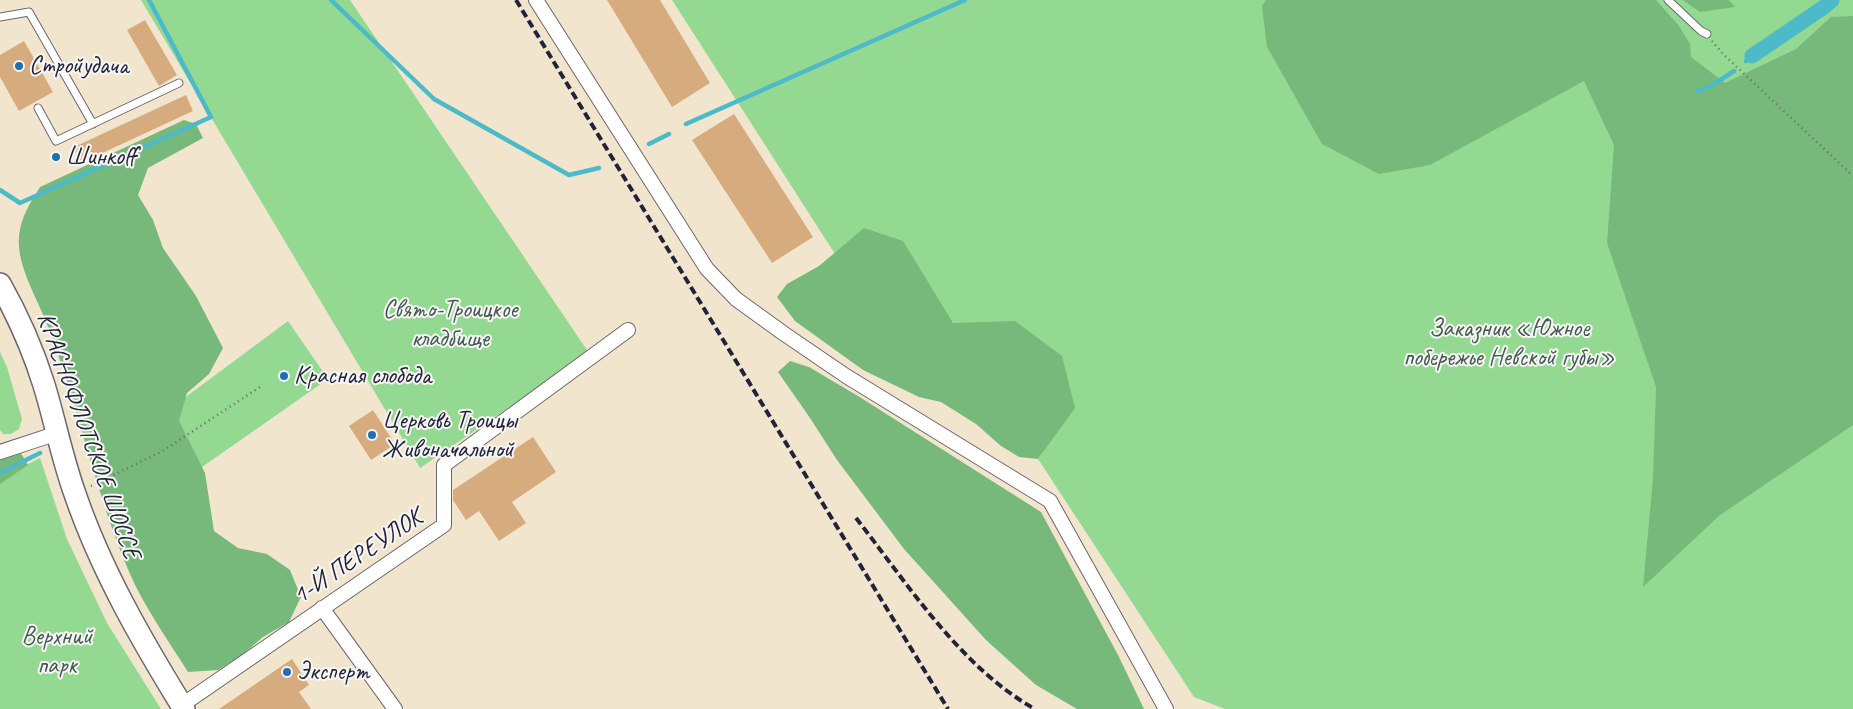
<!DOCTYPE html>
<meta charset="utf-8">
<style>
body{margin:0}
canvas{display:block;background:#f2e5ce}
</style>
<canvas width="1853" height="709"></canvas>
<script>
const ctx = document.querySelector('canvas').getContext('2d');
ctx.lineJoin = 'round';
function paint(path, color) { ctx.fillStyle = color; ctx.fill(path, 'evenodd'); }
function trace(path, color, width, dash) { ctx.strokeStyle = color; ctx.lineWidth = width; ctx.lineCap = dash ? 'butt' : 'round'; ctx.setLineDash(dash || []); ctx.stroke(path); }
function label(font, color, halo, rows, align = 'center') {
  ctx.font = font + ' Caveat,sans-serif'; ctx.lineWidth = 4; ctx.setLineDash([]); ctx.textBaseline = 'middle'; ctx.strokeStyle = halo; ctx.fillStyle = color; for (const [text, x, y, turn = 0] of rows) {
    ctx.save(); ctx.translate(x, y); ctx.rotate((+turn || 0) * Math.PI / 180); ctx.textAlign = isNaN(turn) ? turn : align; if (halo) ctx.strokeText(text, 0, 0); ctx.fillText(text, 0, 0); ctx.restore();
  }
}
paint(new Path2D(`
 M141,0H350L589,353L420,468Z
 M672,0H1853V709H1225L1194,697L1038,459L1044,451L903,360Z
 M288,321L328,379L182,481L144,428Z
 M0,352L7,367L22,419L19,429L11,434H3L0,430Z
 M40,458L67,539L107,623L161,709H0V468L5,476Z`), '#94d991');
paint(new Path2D(`
 M1266,0H1656L1679,26L1690,44L1691,57L1725,83L1796,49L1831,17L1853,16V425L1720,515L1643,587L1653,479L1656,387L1607,243L1614,145L1584,81L1430,165L1379,174L1322,144L1267,47L1262,6Z
 M1683,0H1729L1735,7L1700,12Z
 M184,120L196,124L203,138L148,168L138,195L153,220L163,248L196,296L223,348L209,374L187,393L179,421L205,473L214,531L238,548L267,554L290,570L301,597L289,622L263,637L242,655L218,670L188,672C168,640 145,608 130,574C96,495 79,409 49,329C39,301 16,266 19,236C21,217 30,203 40,187Z
 M864,228L903,241L953,323L1015,321L1062,356L1075,408L1038,459L1019,457L1001,446L976,424L941,402L919,397L863,370L795,321L777,297L787,284L819,266Z
 M790,361L809,367L858,396L1041,512L1118,655L1144,709H1077L1036,685L986,640L904,549L837,460L810,418L778,372Z
 M19,450L28,465L0,484V460Z`), '#77b97b');
trace(new Path2D(`
 M331,0L434,99L569,175L599,168
 M1746,61L1752,56
 M1697,91L1711,86L1734,71
 M686,124L965,0
 M649,144L669,134
 M0,190L20,203L211,117L149,0
 M0,473L40,453`), '#4dbac9', 4.5);
trace(new Path2D(`
 M1752,56L1824,7L1832,0`), '#4dbac9', 15);
paint(new Path2D(`
 M607,0H660L710,83L672,107Z
 M145,20L177,75L159,86L127,30Z
 M24,41L53,92L19,111L0,77V55Z
 M186,95L193,111L81,163L74,147Z
 M734,114L813,237L772,263L692,140Z
 M373,410L395,444L371,460L349,426Z
 M533,437L556,472L512,502L526,523L499,541L479,511L466,520L453,500V490Z
 M292,659L309,685L299,692L311,709H219Z`), '#d6ac7e');
const lane = new Path2D(`
 M1668,0L1701,31L1707,34
 M0,17L29,12L93,124
 M38,108L56,141L179,83`);
const street = new Path2D(`
 M536,0L707,269L736,299L783,333L846,376L1050,501L1166,709
 M0,452L58,433
 M322,608L395,709
 M182,705L444,525V465L628,330`);
const primary = new Path2D(`
 M0,284C18,316 33,350 44,385C55,421 62,458 75,494C101,570 142,641 184,709`);
trace(lane, '#6b666e', 9);
trace(street, '#6b666e', 16);
trace(primary, '#6b666e', 24);
trace(new Path2D(`
 M1712,41L1723,54L1853,176
 M91,486L161,452L260,387`), '#6b666e', 2.5, [1, 4]);
trace(lane, '#fff', 7);
trace(street, '#fff', 14);
trace(primary, '#fff', 21);
trace(new Path2D(`
 M516,0L948,709
 M856,518C907,583 961,668 1035,709`), '#22223b', 4, [8, 4]);
for (const [x, y, r, color] of [
 [19,66,5,"#1f6fb2"],
 [56,157,5,"#1f6fb2"],
 [284,376,5,"#1f6fb2"],
 [372,435,5,"#1f6fb2"],
 [287,672,5,"#1f6fb2"]
]) { const dot = new Path2D(); dot.arc(x, y, r, 0, 2 * Math.PI); ctx.fillStyle = color; ctx.fill(dot); trace(dot, '#f6f6f2', 2); }
label('25px', '#22223b', '#f6f6f2', [
 ["Стройудача",29,66],
 ["Шинкoff",66,157],
 ["Красная слобода",294,376],
 ["Церковь Троицы",382,421],
 ["Живоначальной",382,450],
 ["Эксперт",297,672]
], 'left');
label('25px', '#445955', '#f6f6f2', [
 ["Свято-Троицкое",450,310],
 ["кладбище",450,339],
 ["Заказник «Южное",1509,329],
 ["побережье Невской губы»",1509,358],
 ["Верхний",57,637],
 ["парк",57,666]
]);
label('25px', '#22223b', '#f6f6f2', [
 ["КРАСНОФЛОТСКОЕ ШОССЕ",88,436,70],
 ["1-Й ПЕРЕУЛОК",358,557,-34]
]);
</script>
